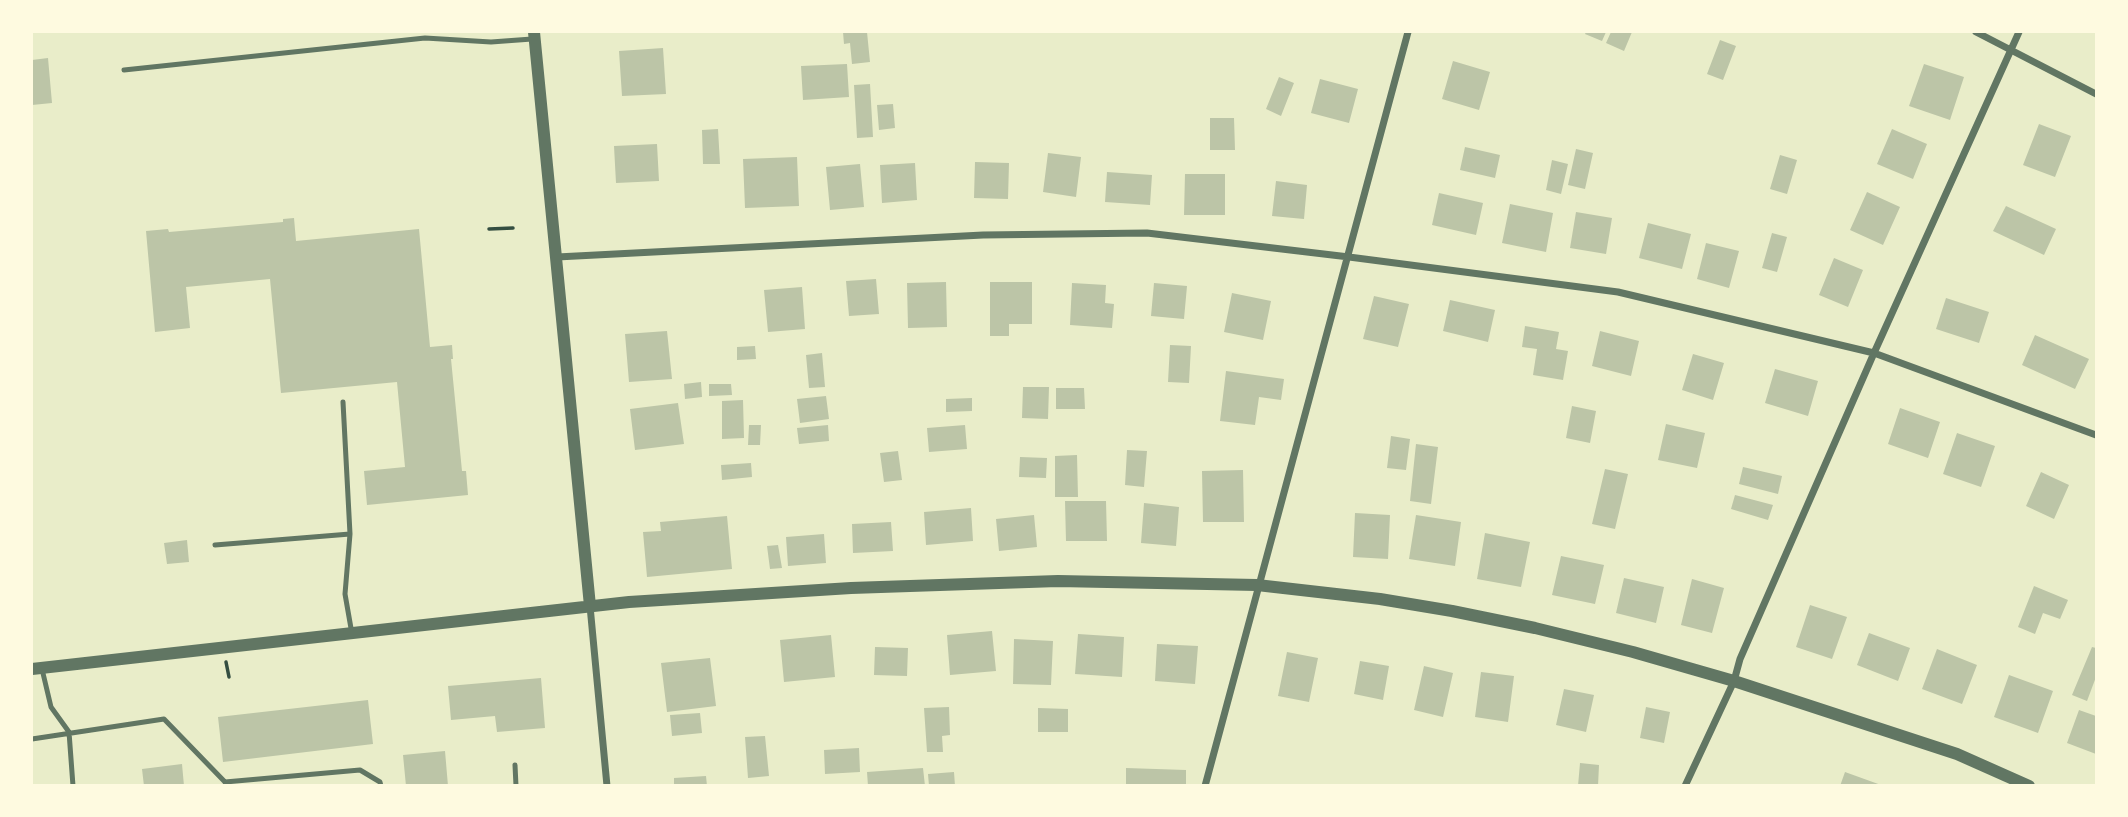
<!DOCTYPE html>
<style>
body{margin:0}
#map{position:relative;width:2128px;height:817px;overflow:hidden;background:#e9edc9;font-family:"IBM Plex Sans",sans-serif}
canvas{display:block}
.frame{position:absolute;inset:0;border:33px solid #fefae0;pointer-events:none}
</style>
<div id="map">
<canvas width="2128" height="817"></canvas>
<div class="frame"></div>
</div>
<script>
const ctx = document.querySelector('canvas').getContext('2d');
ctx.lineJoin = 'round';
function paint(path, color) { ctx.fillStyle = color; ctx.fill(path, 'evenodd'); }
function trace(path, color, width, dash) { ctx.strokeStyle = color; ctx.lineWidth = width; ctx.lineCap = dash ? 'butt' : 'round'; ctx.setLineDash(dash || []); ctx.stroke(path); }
paint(new Path2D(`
 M843,32H867L870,62L852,64L850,43L844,44Z
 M1586,32H1606L1602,41L1585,34Z
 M1611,32H1632L1624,51L1606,43Z
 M1720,40L1736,46L1723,80L1707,74Z
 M663,48L666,94L622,96L619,51Z
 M48,58L52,103L32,105V60Z
 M1453,61L1490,72L1479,110L1442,99Z
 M847,64L849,97L803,100L801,66Z
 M1924,64L1964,77L1950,120L1909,106Z
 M1279,77L1294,83L1281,116L1266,109Z
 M1320,79L1358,89L1349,123L1311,113Z
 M870,84L873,137L857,138L854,85Z
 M893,104L895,128L879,130L877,105Z
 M1210,118H1234L1235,150H1210Z
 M2039,124L2071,136L2055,177L2023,165Z
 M718,129L720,164H703L702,130Z
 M1892,129L1927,144L1913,179L1877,164Z
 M657,144L659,181L616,183L614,146Z
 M1465,147L1500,155L1495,178L1460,170Z
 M1576,149L1593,153L1585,189L1568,185Z
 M1048,153L1081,157L1076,197L1043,192Z
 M1780,155L1797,160L1787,194L1770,189Z
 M797,157L799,206L745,208L743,159Z
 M1552,160L1568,164L1561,194L1546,190Z
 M975,162L1009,163L1008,199L974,198Z
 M915,163L917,200L882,203L880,165Z
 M860,164L864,207L830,210L826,167Z
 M1107,172L1152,175L1150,205L1105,202Z
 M1185,174H1225V215H1184Z
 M1276,181L1307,185L1304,219L1272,216Z
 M1867,192L1900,207L1883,245L1850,230Z
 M1439,193L1483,203L1476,235L1432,225Z
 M1510,204L1553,213L1546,252L1502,243Z
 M2006,206L2056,229L2044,255L1993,231Z
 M1576,212L1612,218L1606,254L1570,248Z
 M294,218L296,241L419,229L430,347L452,345L453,359H451L462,471H466L468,495L367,505L364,471L405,467L397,382L281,393L270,279L186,287L190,328L155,332L146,231L168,229L169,232L283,222V219Z
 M1648,223L1691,234L1682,269L1639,258Z
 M1772,233L1787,237L1777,272L1762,268Z
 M1706,243L1739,251L1729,288L1697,279Z
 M1834,258L1863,270L1848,307L1819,295Z
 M876,279L879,314L849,316L846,281Z
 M946,282L947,327L908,328L907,283Z
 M990,282H1032V324H1009V336H990Z
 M1072,283L1106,285L1105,303L1114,304L1112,328L1070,325Z
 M1154,283L1187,286L1184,319L1151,316Z
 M802,287L805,329L768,332L764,290Z
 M1232,293L1271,301L1263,340L1224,332Z
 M1374,296L1409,304L1398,347L1363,339Z
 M1946,298L1989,312L1979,343L1936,329Z
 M1450,300L1495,310L1488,342L1443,331Z
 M1525,326L1559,332L1556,349L1568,351L1563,380L1533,375L1537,349L1522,347Z
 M667,331L672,379L629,382L625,334Z
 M1600,331L1639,341L1631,376L1592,366Z
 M2035,335L2089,359L2075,389L2022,365Z
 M1170,345L1191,346L1189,383L1168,382Z
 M755,346L756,359L737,360V347Z
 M822,353L825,387L809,388L806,355Z
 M1693,354L1724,363L1713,400L1682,390Z
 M1775,369L1818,381L1808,416L1765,403Z
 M1226,371L1284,379L1281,400L1259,397L1255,425L1220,421Z
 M701,382L702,397L685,399L684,384Z
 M709,384H731L732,395L709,396Z
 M1023,387H1049L1048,419L1022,418Z
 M1056,388H1084L1085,409H1056Z
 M826,396L829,419L800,423L797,399Z
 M972,398V411L946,412V399Z
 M743,400L744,438L722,439V401Z
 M678,403L684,444L635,450L630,409Z
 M1572,406L1596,411L1590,443L1566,438Z
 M1900,408L1940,422L1928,458L1888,444Z
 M1666,424L1705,433L1697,468L1658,460Z
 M749,425H761L760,445H748Z
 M828,425L829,441L799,444L797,428Z
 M965,425L967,449L929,452L927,428Z
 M1957,433L1995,446L1981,487L1943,474Z
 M1391,436L1410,439L1406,470L1387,468Z
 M1416,444L1438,447L1431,504L1410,501Z
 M1127,450L1147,451L1144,487L1125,485Z
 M898,451L902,480L884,482L880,453Z
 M1077,455L1078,497H1055V456Z
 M1020,457L1047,458L1046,478L1019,477Z
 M751,463L752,477L722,480L721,465Z
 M1743,467L1782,476L1778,494L1739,484Z
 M1605,469L1628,474L1615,529L1592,524Z
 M1243,470L1244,522H1203L1202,471Z
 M2041,472L2069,485L2054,519L2026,506Z
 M1735,495L1773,505L1768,520L1731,509Z
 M1065,501H1106L1107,541H1066Z
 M1144,503L1179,507L1176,546L1141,543Z
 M971,508L973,541L926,545L924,512Z
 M1355,513L1390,515L1388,559L1353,557Z
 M1034,515L1037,547L999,551L996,519Z
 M1416,515L1461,522L1455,566L1409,559Z
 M727,516L732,569L647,577L643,532L661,531L660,522Z
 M891,522L893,551L853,553L852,524Z
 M1485,533L1530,542L1521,587L1477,579Z
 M824,534L826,563L788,566L786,537Z
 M187,540L189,562L167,564L164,543Z
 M778,545L782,568L770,569L767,546Z
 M1561,556L1604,565L1595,604L1552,595Z
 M1624,578L1664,587L1656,623L1616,613Z
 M1692,579L1724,588L1712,633L1681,625Z
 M2034,586L2068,600L2060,619L2043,613L2035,634L2018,627Z
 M1810,605L1847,617L1832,659L1796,647Z
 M992,631L996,671L950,675L947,635Z
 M1869,633L1910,648L1898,681L1857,665Z
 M1078,634L1124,637L1122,677L1075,674Z
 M831,635L835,677L784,682L780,640Z
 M1014,639L1053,641L1051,685L1013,684Z
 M1157,644L1198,646L1195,684L1155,681Z
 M875,647L908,648L907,676L874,675Z
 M2092,647L2096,648V677L2087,701L2072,695Z
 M1937,649L1977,665L1962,704L1922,689Z
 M1287,652L1318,658L1309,702L1278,696Z
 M710,658L716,706L667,712L661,663Z
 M1360,661L1389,666L1383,700L1354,694Z
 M1424,666L1453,673L1443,717L1414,710Z
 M1481,672L1514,676L1508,722L1475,717Z
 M2009,675L2053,691L2038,733L1994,717Z
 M541,678L545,728L497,732L495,716L451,720L448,686Z
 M1564,689L1594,695L1586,732L1556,725Z
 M368,700L373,744L223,762L218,717Z
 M949,707L950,735L942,736L943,752H927L924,708Z
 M1646,707L1670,712L1664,743L1640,738Z
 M1038,708L1068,709V732H1038Z
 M2079,710L2096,716V754L2067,743Z
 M700,713L702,733L672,736L670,715Z
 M765,736L769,776L748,778L745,737Z
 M859,748L860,772L825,774L824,750Z
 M445,751L448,786H406L403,755Z
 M1580,763L1599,765L1598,786H1578Z
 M182,764L184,786H144L142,769Z
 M923,768L925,786H868L867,772Z
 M1126,768L1186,770V786H1126Z
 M954,772L955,786H929L928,774Z
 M1845,772L1881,785V786H1840Z
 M706,776L707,786H674V778Z`), '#bcc5a7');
trace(new Path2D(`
 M489,229L513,228
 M226,662L229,677`), '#344e41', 3.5);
trace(new Path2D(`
 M124,70L425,38L491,42L532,39
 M343,402L350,534L345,594L352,634
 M215,545L350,534
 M42,669L51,707L69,732L73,786
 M32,739L164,719L225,782L226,786
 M515,765L516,786
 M225,782L360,770L380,782L381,786`), '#617663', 5);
trace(new Path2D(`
 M1976,32L2096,94
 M557,257L983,235L1147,233L1349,257L1618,292L1874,353L2096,435
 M590,606L607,786
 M1205,786L1408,32
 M1685,786L1734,681L1740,659L1874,353L2019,32`), '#617663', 7);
trace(new Path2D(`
 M534,32L590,606
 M32,669L629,602L851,588L1058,581L1257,585L1380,599L1452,611L1535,628L1633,652L1734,681L1957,754L2029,786`), '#617663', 12);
</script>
